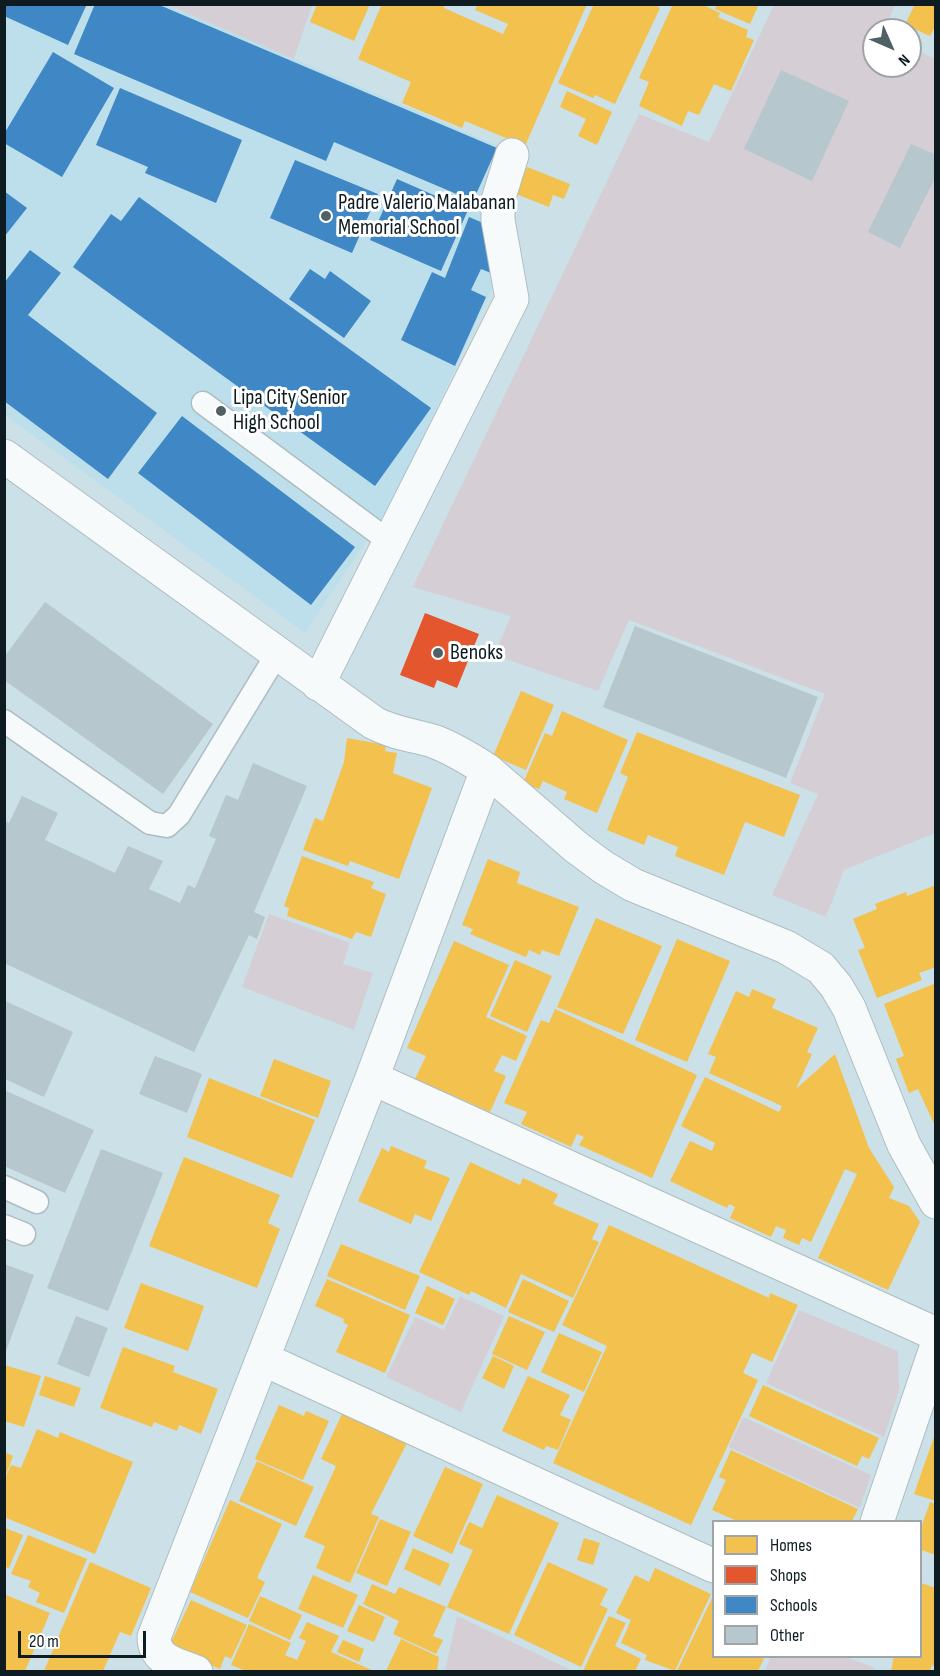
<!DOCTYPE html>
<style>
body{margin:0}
#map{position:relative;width:940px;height:1676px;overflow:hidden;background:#cce0e7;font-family:"Sofia Sans Condensed",sans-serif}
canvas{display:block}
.frame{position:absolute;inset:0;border:6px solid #0e1c21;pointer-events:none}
.legend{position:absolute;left:712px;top:1520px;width:210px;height:138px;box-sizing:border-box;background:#fff;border:2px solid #9fa4a6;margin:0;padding:8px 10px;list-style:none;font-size:18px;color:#0e1c21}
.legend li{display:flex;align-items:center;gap:12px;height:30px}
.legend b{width:30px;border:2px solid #9fa4a6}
.north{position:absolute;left:862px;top:18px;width:60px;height:60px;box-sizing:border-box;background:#fff;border:2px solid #9fa4a6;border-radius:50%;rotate:135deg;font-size:16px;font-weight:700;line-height:24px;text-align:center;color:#0e1c21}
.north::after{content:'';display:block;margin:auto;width:21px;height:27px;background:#506166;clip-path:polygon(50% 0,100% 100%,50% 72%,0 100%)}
.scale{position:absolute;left:18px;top:1631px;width:128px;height:27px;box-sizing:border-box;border:3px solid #0e1c21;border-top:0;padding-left:8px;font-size:18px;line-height:21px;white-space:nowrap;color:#0e1c21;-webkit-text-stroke:4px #fff;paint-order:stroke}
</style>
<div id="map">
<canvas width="940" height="1676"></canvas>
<div class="frame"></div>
<ul class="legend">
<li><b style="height:16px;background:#f2c14e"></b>Homes</li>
<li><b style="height:16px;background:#e4572e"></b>Shops</li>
<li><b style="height:16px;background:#3f88c5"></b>Schools</li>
<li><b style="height:16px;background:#b6c7cd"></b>Other</li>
</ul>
<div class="north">N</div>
<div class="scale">20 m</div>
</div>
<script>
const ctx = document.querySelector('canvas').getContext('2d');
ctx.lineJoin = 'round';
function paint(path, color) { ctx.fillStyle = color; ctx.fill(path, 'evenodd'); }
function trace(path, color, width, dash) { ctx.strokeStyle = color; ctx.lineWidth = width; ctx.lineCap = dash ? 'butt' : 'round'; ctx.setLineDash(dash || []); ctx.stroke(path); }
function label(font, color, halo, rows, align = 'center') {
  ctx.font = font + ' "Sofia Sans Condensed",sans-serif'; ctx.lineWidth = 6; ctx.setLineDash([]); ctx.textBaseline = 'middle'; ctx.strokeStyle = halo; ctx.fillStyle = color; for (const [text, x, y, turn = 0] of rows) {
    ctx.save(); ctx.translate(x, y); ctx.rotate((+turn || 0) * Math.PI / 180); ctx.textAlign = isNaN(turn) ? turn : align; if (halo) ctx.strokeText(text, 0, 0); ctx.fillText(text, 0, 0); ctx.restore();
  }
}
paint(new Path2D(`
 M5,5H168L501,147L478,200L501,270L394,500L305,633L5,415Z`), '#bddfeb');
paint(new Path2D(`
 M168,5H312L294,59Z
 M774,5H895L884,30H874V66H910V47L935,59V833L844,870L826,917L772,895L818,794L790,783L825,694L629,620L598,691L494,655L511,616L413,587L639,114L709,142Z
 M269,914L350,943L343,964L373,973L354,1030L242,987Z
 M460,1296L504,1316L461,1412L386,1377L415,1317L444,1330Z
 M799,1310L898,1351L899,1391L884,1437L766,1383Z
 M743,1417L871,1475L860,1508L729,1447Z
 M457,1616L573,1671H445Z
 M771,1656L846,1657L875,1668L873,1672L765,1671Z`), '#d5cfd5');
paint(new Path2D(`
 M317,4H370L354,41L310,22Z
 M382,4H445L444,8L503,34L508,24L475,10L478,4H587L525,146L465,121L462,128L402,103L411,82L358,59Z
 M594,4H654L660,8L615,104L595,95L593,98L558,83Z
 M673,4H701L720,13L718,17L748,30L746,37L754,40L731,91L714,84L699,115L688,111L682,126L639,106L649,82L639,78Z
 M717,4H759L750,24L715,9Z
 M915,4H936V25L930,36L905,25Z
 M567,91L612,112L597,145L578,136L586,119L560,107Z
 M527,167L570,184L564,199L553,195L549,207L516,194Z
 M521,691L554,705L526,770L493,756Z
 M562,711L628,740L597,813L564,799L567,792L543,781L539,789L523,783L545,733L552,736Z
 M637,732L800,795L784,837L745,822L724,875L675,856L678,847L648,835L644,845L607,830L628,777L620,773Z
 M347,738L386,745L385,751L397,753L393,773L432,788L399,879L350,861L348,866L303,850L315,818L323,821L344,762Z
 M302,856L374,882L371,888L386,894L371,937L356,932L352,939L287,916L289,908L284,906Z
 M488,859L520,872L517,883L579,907L559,956L542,950L540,955L529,950L526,957L470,934L473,929L462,925Z
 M936,885V967L919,973L922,980L877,998L858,950L865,948L853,919L877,909L875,904L906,892L907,896Z
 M596,918L662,946L623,1034L557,1007Z
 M677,939L730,961L687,1062L635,1040Z
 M454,941L509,965L486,1017L527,1036L516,1061L502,1055L494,1071L506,1076L490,1112L415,1079L426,1056L407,1048Z
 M515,960L552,976L527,1032L490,1016Z
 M936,983V1128L918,1089L909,1093L896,1059L904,1056L884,1004Z
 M752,989L776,999L772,1008L818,1028L807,1052L812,1054L796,1089L835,1054L869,1148L894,1187L889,1198L909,1206L920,1222L888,1290L818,1258L857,1174L845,1169L811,1242L802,1238L799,1245L783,1238L786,1230L776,1226L771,1237L730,1218L735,1207L729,1204L727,1208L670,1181L690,1141L712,1151L715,1143L681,1126L705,1077L779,1112L782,1106L709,1073L716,1057L708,1054L736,991L749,997Z
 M555,1009L697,1075L652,1178L579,1145L584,1137L577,1134L571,1147L521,1124L527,1112L504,1103L541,1020L549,1023Z
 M274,1059L331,1081L318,1118L260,1096Z
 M209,1078L315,1120L292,1178L187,1137Z
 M391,1146L427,1161L424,1168L450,1178L431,1221L415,1214L411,1224L358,1201L382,1148L389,1152Z
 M184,1157L280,1195L268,1223L280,1229L257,1288L149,1246Z
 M470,1162L520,1185L523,1178L558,1194L553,1204L599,1224L592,1239L599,1242L573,1298L521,1274L506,1308L471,1291L469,1295L419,1272Z
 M609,1225L769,1298L770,1293L798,1305L772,1362L752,1353L743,1373L758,1380L691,1525L553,1463L607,1346L562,1325Z
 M341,1244L420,1276L405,1310L327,1276Z
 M327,1279L410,1315L385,1373L336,1352L348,1325L343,1322L344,1319L315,1306Z
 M523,1279L569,1301L554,1332L508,1312Z
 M141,1283L204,1306L188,1351L124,1328Z
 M427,1286L455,1299L443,1325L415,1313Z
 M509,1316L545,1332L527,1370L492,1354Z
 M559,1333L602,1352L584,1392L541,1372Z
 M123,1347L175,1366L173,1372L218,1389L201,1434L179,1425L177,1431L154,1422L152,1427L100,1408Z
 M493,1356L514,1366L504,1389L482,1378Z
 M4,1365L41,1376L24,1427L4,1421Z
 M45,1376L81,1388L74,1407L39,1395Z
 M528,1376L570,1395L560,1415L571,1420L558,1450L546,1446L544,1450L502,1431Z
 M763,1385L879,1438L869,1459L862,1456L857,1466L749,1416Z
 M279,1405L304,1416L306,1411L329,1421L303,1480L255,1459Z
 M342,1414L407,1443L371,1514L379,1517L350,1583L316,1568L325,1546L304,1537L336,1466L321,1459Z
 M37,1429L58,1438L60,1432L133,1462L95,1554L4,1517V1481L11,1465L21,1468Z
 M935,1434H936V1501L914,1494Z
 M731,1450L858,1509L852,1521H737L712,1510L726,1480L719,1477Z
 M4,1452L13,1456L5,1477H4Z
 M257,1461L314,1487L296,1526L239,1501Z
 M445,1467L483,1484L452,1554L413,1536Z
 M497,1495L559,1523L509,1634L447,1607L473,1550L459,1544L469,1522L482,1528Z
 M230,1500L282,1524L257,1578L265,1582L248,1618L190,1592Z
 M930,1502L936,1504V1555L921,1550V1528Z
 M380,1519L411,1532L387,1586L356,1573Z
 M5,1528L23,1535L9,1568L5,1567Z
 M28,1535L87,1559L64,1613L36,1602L40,1593L28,1587L31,1581L11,1574Z
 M584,1538L600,1543L593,1565L577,1560Z
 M413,1548L450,1564L440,1586L404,1569Z
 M90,1562L151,1588L131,1636L120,1632L103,1671H44Z
 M548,1562L608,1589L600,1605L608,1609L581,1667L514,1635Z
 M655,1568L711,1594L675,1671L645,1660L647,1655L621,1643L631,1620L616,1613L635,1575L649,1582Z
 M313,1575L358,1595L343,1628L298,1609Z
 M921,1583L936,1588V1667L932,1665L930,1671H891L894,1656H921Z
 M372,1584L395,1594L399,1587L446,1607L433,1636L443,1640L436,1654L393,1634L399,1621L363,1604Z
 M714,1594V1656H765L758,1671H677Z
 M6,1595L50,1613L25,1671H4Z
 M260,1596L302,1615L290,1640L249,1621Z
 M191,1600L247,1625L231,1659L225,1656L220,1669L169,1647Z
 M359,1605L385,1617L374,1642L347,1631Z
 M609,1616L626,1623L615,1646L641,1659L635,1671H583Z
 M307,1622L339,1636L331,1652L374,1671H246L231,1665L249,1624L291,1643L285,1655L297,1660L306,1641L299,1638Z
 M401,1639L439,1657L437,1671H386Z
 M343,1640L364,1649L359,1662L337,1652Z`), '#f2c14e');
paint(new Path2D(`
 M425,613L479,634L457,688L437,680L434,688L400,675Z`), '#e4572e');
paint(new Path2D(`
 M4,4H87L68,45L4,16Z
 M95,4H157L497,148L473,201L334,142L326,161L74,54Z
 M53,52L114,88L62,177L4,143V134Z
 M120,88L242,140L216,203L145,173L148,167L96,145Z
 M295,160L378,194L352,253L270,218Z
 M397,179L468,210L441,271L370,240Z
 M4,191L27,208L4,237Z
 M139,197L431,408L375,486L73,267L111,214L121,221Z
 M469,217L488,225L491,273L481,269L471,290L486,297L455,366L401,340L432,272L445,278Z
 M30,250L61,273L28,315L157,413L108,479L4,401V283Z
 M310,269L325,279L330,271L371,301L344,338L289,299Z
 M182,416L355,547L311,605L138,473Z`), '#3f88c5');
paint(new Path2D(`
 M781,70L849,101L812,181L744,149Z
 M911,144L936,155V176L900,248L868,232Z
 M45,602L213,724L163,794L4,680V657Z
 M635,626L818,697L786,778L603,707Z
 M253,763L307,786L254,912L265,917L257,939L249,935L194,1052L4,963V821L9,823L22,796L58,813L45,840L115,873L128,846L163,861L149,889L180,903L188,885L195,888L216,839L209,836L226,795L238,800Z
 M5,1001L73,1032L44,1097L5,1079Z
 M155,1056L202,1074L187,1113L139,1094Z
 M4,1090L94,1130L65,1193L4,1166Z
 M101,1149L163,1173L108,1311L47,1288Z
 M4,1264L34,1275L5,1354H4Z
 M76,1316L108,1328L89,1377L57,1364Z`), '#b6c7cd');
const service = new Path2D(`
 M203,403L390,542
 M4,721L150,823L167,826L179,815L277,654
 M4,1187L37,1202
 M4,1226L24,1234`);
const minor = new Path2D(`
 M4,456L374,723C393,733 412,735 433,741C452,748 470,759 487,770L576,847L603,867L633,885L786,947L821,968L836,986L849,1008L904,1145L936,1202
 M318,684L512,299L498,220V200L512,155
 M372,1078L936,1334
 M263,1359L714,1566
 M877,1522L936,1348
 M196,1672C177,1664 154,1661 154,1637L372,1078L487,770`);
trace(service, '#adbdc2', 25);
trace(minor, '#adbdc2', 35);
trace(service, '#f7fafb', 22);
trace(minor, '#f7fafb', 33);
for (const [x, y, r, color] of [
 [326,216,6,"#506166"],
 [221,411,6,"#506166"],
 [438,653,6,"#506166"]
]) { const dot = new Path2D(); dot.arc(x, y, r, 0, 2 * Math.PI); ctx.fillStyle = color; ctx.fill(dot); trace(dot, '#fff', 2); }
label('22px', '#0e1c21', '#fff', [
 ["Padre Valerio Malabanan",338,203],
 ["Memorial School",338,228],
 ["Lipa City Senior",233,398],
 ["High School",233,423],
 ["Benoks",450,653]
], 'left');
</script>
